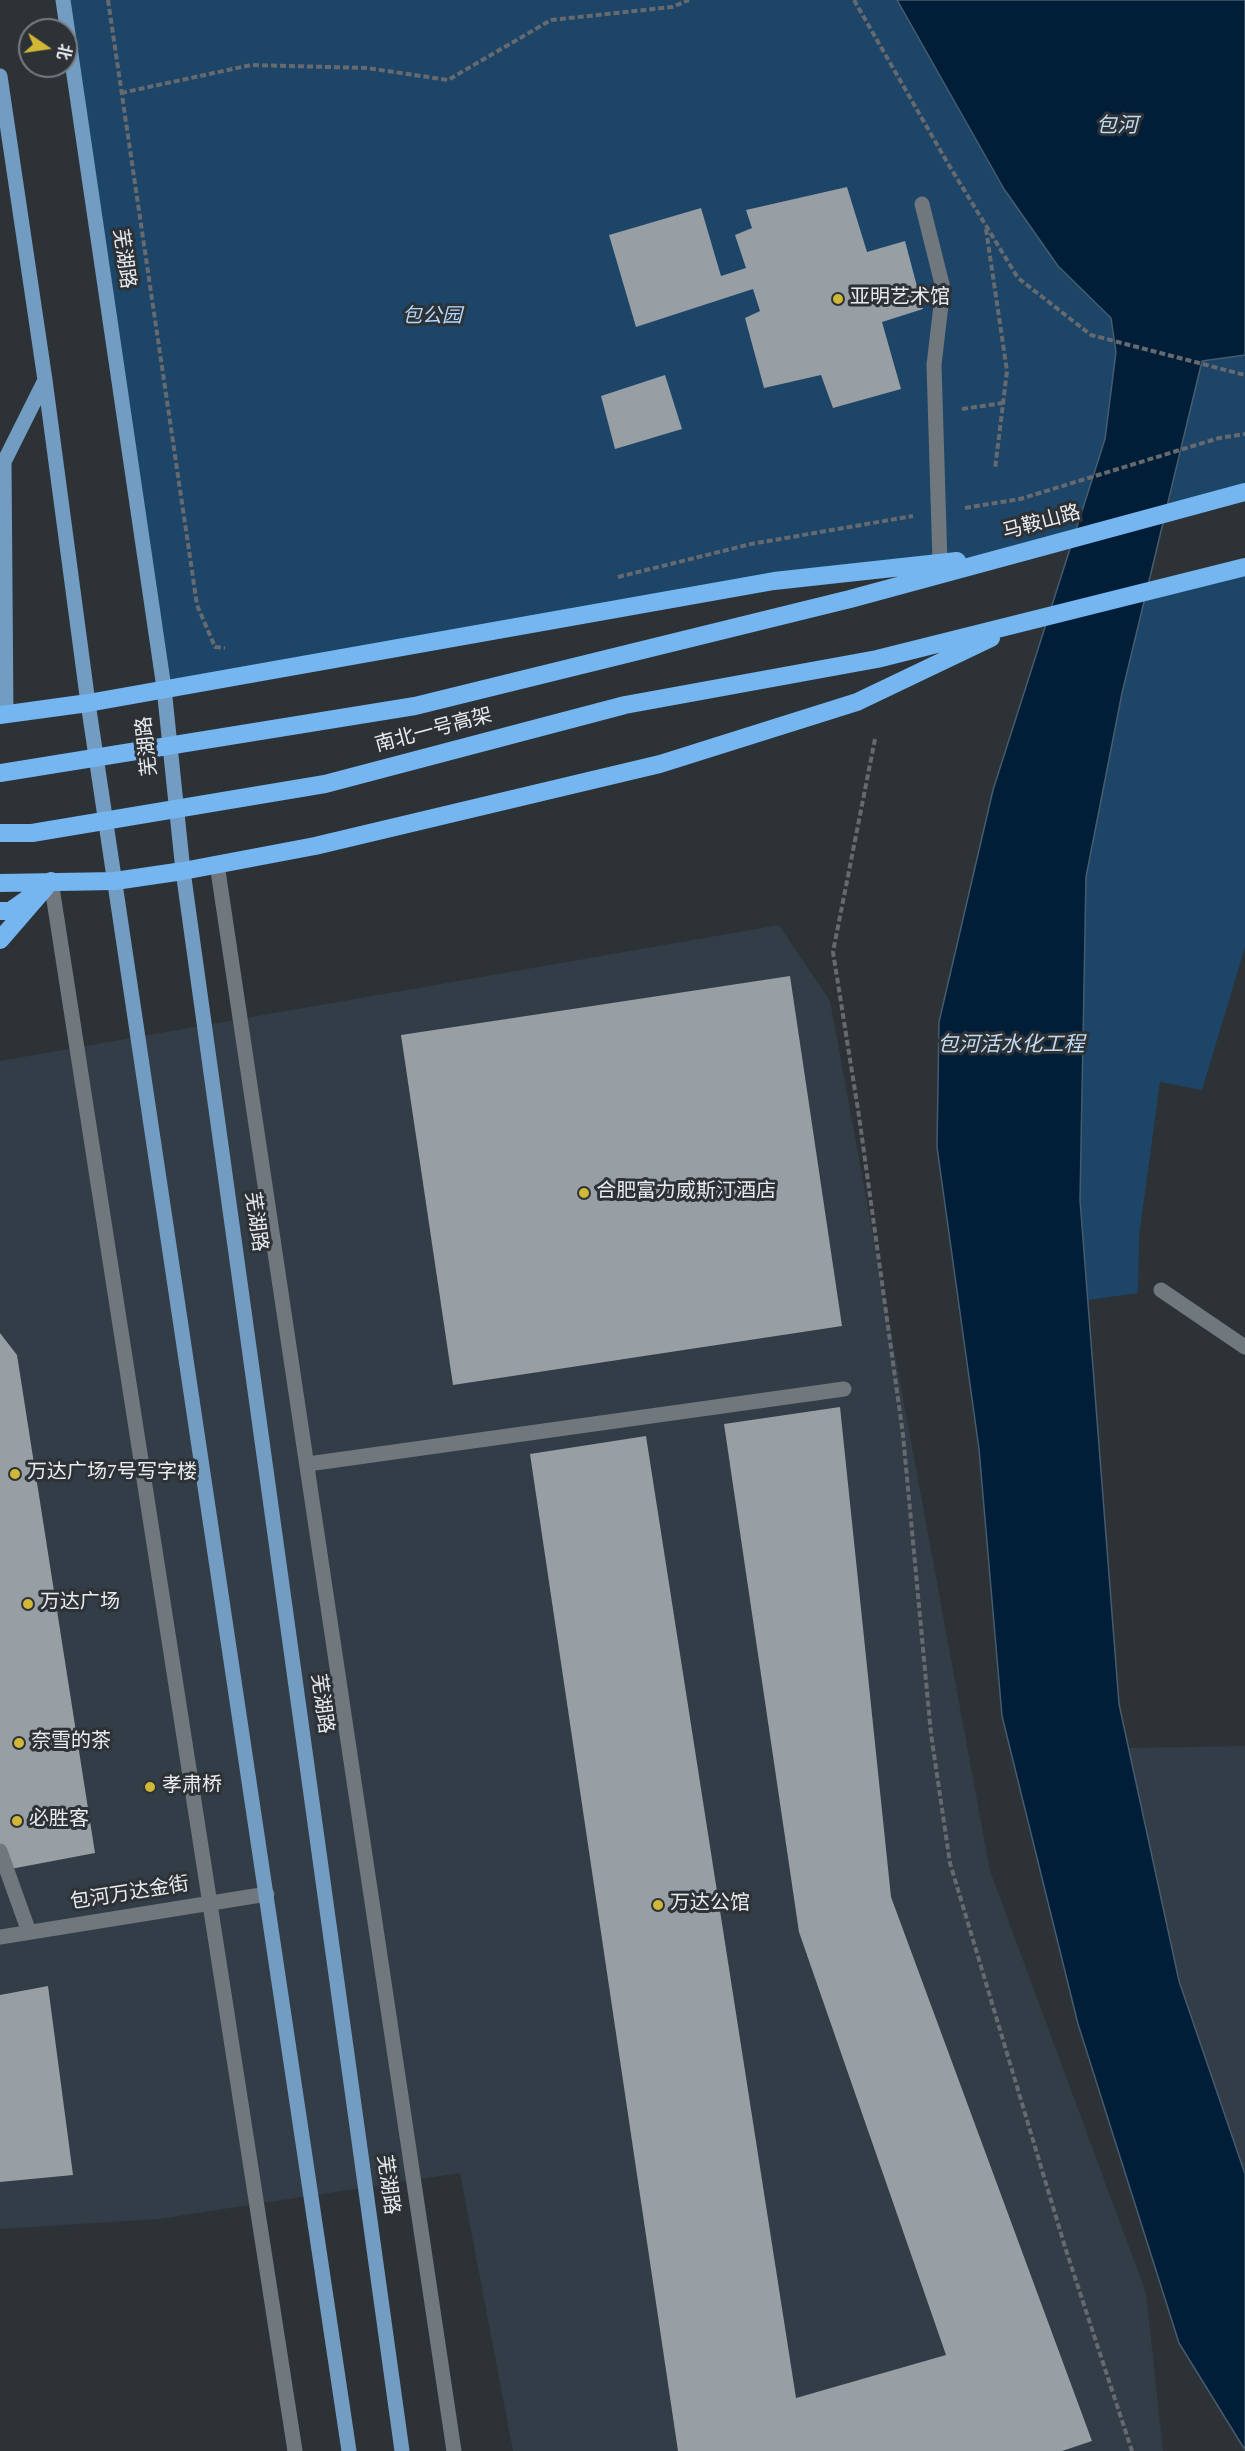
<!DOCTYPE html>
<meta charset="utf-8">
<style>
body{margin:0}
#map{position:relative;width:1245px;height:2451px;overflow:hidden;background:#2d3237;font-family:Spectral,"Noto Sans SC",serif}
canvas{display:block}
.north{position:absolute;left:18px;top:18px;width:60px;height:60px;box-sizing:border-box;background:#2d3237;border:2px solid #787c81;border-radius:50%;rotate:103deg;font-size:16px;font-weight:700;line-height:24px;text-align:center;color:#e8ecef}
.north::after{content:'';display:block;margin:auto;width:21px;height:27px;background:#d1b736;clip-path:polygon(50% 0,100% 100%,50% 72%,0 100%)}
</style>
<div id="map">
<canvas width="1245" height="2451"></canvas>
<div class="north">北</div>
</div>
<script>
const ctx = document.querySelector('canvas').getContext('2d');
ctx.lineJoin = 'round';
function paint(path, color) { ctx.fillStyle = color; ctx.fill(path, 'evenodd'); }
function trace(path, color, width, dash) { ctx.strokeStyle = color; ctx.lineWidth = width; ctx.lineCap = dash ? 'butt' : 'round'; ctx.setLineDash(dash || []); ctx.stroke(path); }
function label(font, color, halo, rows, align = 'center') {
  ctx.font = font + ' Spectral,"Noto Sans SC",serif'; ctx.lineWidth = 6; ctx.setLineDash([]); ctx.textBaseline = 'middle'; ctx.strokeStyle = halo; ctx.fillStyle = color; for (const [text, x, y, turn = 0] of rows) {
    ctx.save(); ctx.translate(x, y); ctx.rotate((+turn || 0) * Math.PI / 180); ctx.textAlign = isNaN(turn) ? turn : align; if (halo) ctx.strokeText(text, 0, 0); ctx.fillText(text, 0, 0); ctx.restore();
  }
}
paint(new Path2D(`
 M779,925L830,1001L990,1871L1146,2293L1163,2451H513L460,2173L158,2219L0,2229V1061Z
 M1245,1746V2174L1179,1981L1128,1748Z`), '#323d47');
paint(new Path2D(`
 M63,0H1245V492L1009,556L774,581L164,688Z
 M1245,567V947L1202,1090L1160,1082L1139,1236L1138,1293L1088,1300L1080,1200L1086,877L1122,693L1146,591Z`), '#1d4567');
const water = new Path2D(`
 M897,0H1245V355L1202,361L1122,693L1086,877L1080,1200L1119,1704L1179,1981L1245,2174V2450L1179,2343L1078,2024L1002,1716L979,1449L937,1147L939,1022L993,790L1105,439L1116,352L1111,318L1058,266L1004,189Z`);
paint(water, '#001e37');
trace(water, '#465c6e', 1.5);
paint(new Path2D(`
 M847,187L867,252L905,241L923,309L882,322L901,389L833,408L821,375L764,388L745,318L760,311L753,289L636,327L609,235L701,208L721,276L746,268L735,235L752,228L746,210Z
 M665,375L682,429L615,449L601,396Z
 M790,976L842,1326L453,1385L401,1035Z
 M0,1333L17,1355L95,1853L0,1871Z
 M840,1407L891,1897L1092,2441L1062,2451H678L530,1454L646,1436L796,2398L946,2355L799,1932L724,1424Z
 M48,1986L73,2175L0,2182V1995Z`), '#979ea4');
trace(new Path2D(`
 M108,0L197,605L215,647L225,648
 M854,0L947,162L1018,278L1091,335L1245,375
 M121,93L251,65L367,68L448,80L551,20L672,7L689,0
 M986,229L1007,371L995,469
 M962,409L1003,403
 M965,508L1020,499L1219,438L1245,434
 M618,577L751,544L913,516
 M875,739L833,952L859,1116L903,1435L931,1734L950,1863L1065,2247L1132,2451`), '#666a6f', 4, [6, 3]);
trace(new Path2D(`
 M922,204L943,288L934,365L940,563
 M217,864L454,2451
 M51,881L295,2451
 M1161,1290L1245,1347
 M308,1464L844,1389
 M0,1851L29,1932
 M0,1937L267,1894`), '#70777d', 15);
trace(new Path2D(`
 M63,0L164,688L183,871L402,2451
 M0,76L45,380L88,703L349,2451
 M6,715L4,462L45,380`), '#739cc2', 15);
trace(new Path2D(`
 M0,715L88,703L774,581L957,561
 M0,773L415,706L850,599L1245,492
 M0,833H32L325,784L625,705L877,659L1245,567
 M0,883L115,881L183,871L315,846L660,764L857,702L991,638
 M0,911H10L30,897
 M0,940L51,881`), '#75b5f0', 18);
for (const [x, y, r, color] of [
 [838,299,6,"#d1b736"],
 [584,1193,6,"#d1b736"],
 [15,1474,6,"#d1b736"],
 [28,1604,6,"#d1b736"],
 [19,1743,6,"#d1b736"],
 [150,1787,6,"#d1b736"],
 [17,1821,6,"#d1b736"],
 [658,1905,6,"#d1b736"]
]) { const dot = new Path2D(); dot.arc(x, y, r, 0, 2 * Math.PI); ctx.fillStyle = color; ctx.fill(dot); trace(dot, '#2d3237', 2); }
label('20px', '#e8ecef', '#2d3237', [
 ["芜湖路",122,259,82],
 ["马鞍山路",1042,524,-15],
 ["南北一号高架",434,732,-15],
 ["芜湖路",149,746,-96],
 ["芜湖路",254,1222,82],
 ["芜湖路",320,1704,82],
 ["包河万达金街",130,1895,-9],
 ["芜湖路",386,2185,82]
]);
label('20px', '#e8ecef', '#2d3237', [
 ["亚明艺术馆",850,299],
 ["合肥富力威斯汀酒店",596,1193],
 ["万达广场7号写字楼",27,1474],
 ["万达广场",40,1604],
 ["奈雪的茶",31,1743],
 ["孝肃桥",162,1787],
 ["必胜客",29,1821],
 ["万达公馆",670,1905]
], 'left');
label('italic 20px', '#b2d7fb', '#2d3237', [
 ["包公园",432,318]
]);
label('italic 21px', '#c2dbf3', '#2d3237', [
 ["包河",1117,128],
 ["包河活水化工程",1011,1047]
]);
</script>
